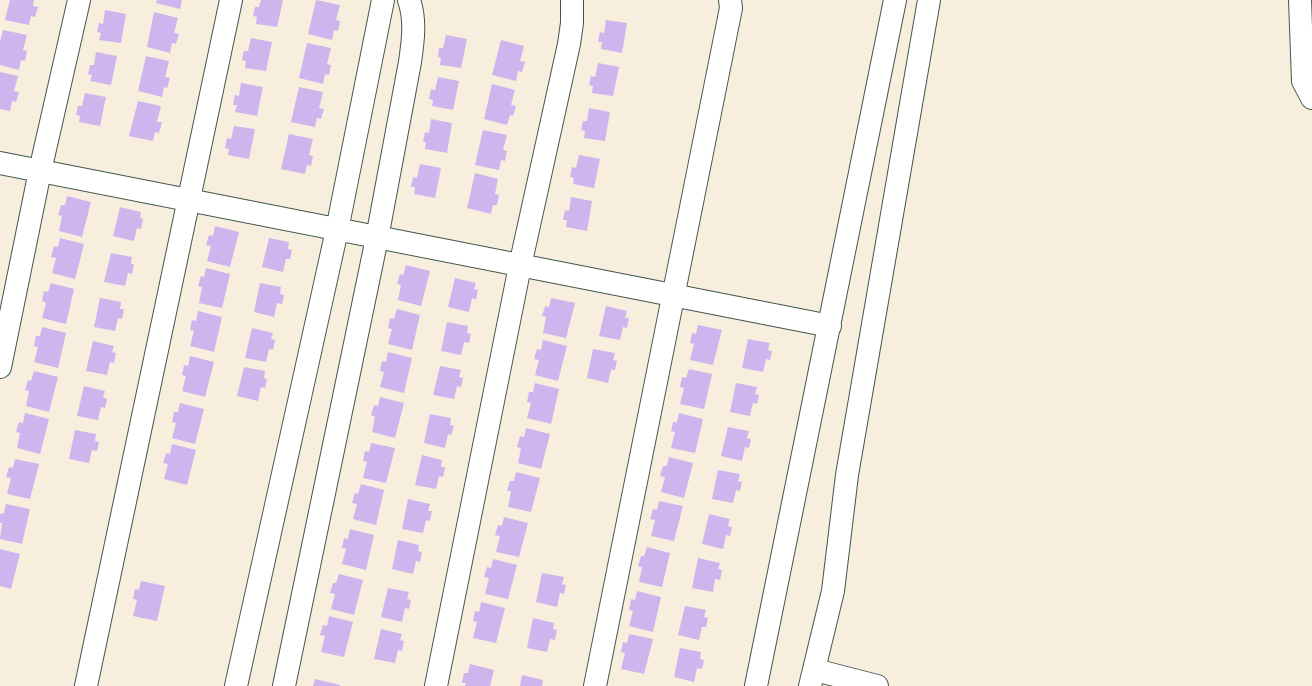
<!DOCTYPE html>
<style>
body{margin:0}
canvas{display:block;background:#f8eedd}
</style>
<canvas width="1312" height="686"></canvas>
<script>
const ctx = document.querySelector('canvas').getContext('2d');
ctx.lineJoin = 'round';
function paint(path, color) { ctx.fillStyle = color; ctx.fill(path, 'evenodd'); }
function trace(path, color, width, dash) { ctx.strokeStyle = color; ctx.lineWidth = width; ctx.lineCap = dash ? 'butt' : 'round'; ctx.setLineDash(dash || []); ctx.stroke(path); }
paint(new Path2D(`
 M10,0H34L33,6L38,7L35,17L31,16L29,25L5,20Z
 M157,0H182L180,9L156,3Z
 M261,0H283L277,27L256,24L257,17L253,16L255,7H259Z
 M316,0L340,5L336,20L340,21L338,31L334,30L332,40L308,34Z
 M105,10L126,14L121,43L99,40L101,33L97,32L99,23L103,24Z
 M154,12L178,18L174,33L179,34L176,44L172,43L170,53L147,47Z
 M606,20L627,23L622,53L601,49L602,42H598L600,32L604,33Z
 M3,30L27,35L23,50L27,51L25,61L21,60L19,70L0,65V42Z
 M446,35L467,39L461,68L440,65L441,58L438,57L439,48H443Z
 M251,38L272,42L266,71L245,68L246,61L242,60L244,51H248Z
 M501,40L524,46L520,61L525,62L522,72L518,71L516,81L492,75Z
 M307,43L331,48L327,64L331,65L329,75L325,74L323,84L299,78Z
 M96,52L117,56L111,85L90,81L92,75L88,74L90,65H94Z
 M146,56L169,61L165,77L170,78L167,88L164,87L162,97L138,91Z
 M598,63L619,67L613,96L592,93L593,86L589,85L591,76L595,77Z
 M0,72L18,76L14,91L19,92L16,102L12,101L10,111L0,109Z
 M438,77L459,81L453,110L432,106L433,100L429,99L431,89L435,90Z
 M241,83L263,87L257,116L235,112L237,105H233L235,95L239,96Z
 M492,84L515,90L511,105L516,106L513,116L510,115L507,125L484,119Z
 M299,87L323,92L319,108L324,109L321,119L317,118L315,127L291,122Z
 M85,93L106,97L100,126L79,122L80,116L76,115L78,106H82Z
 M138,101L161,106L157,122H162L159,133L155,132L153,141L129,136Z
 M589,108L610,112L605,141L584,138L585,131L581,130L583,121H587Z
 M431,119L452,123L447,153L425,149L426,142H423L425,132L429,133Z
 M234,126L255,129L249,159L228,155L229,149L225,148L227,138L231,139Z
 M483,130L507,135L503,150L507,151L505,161L501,160L499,170L475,165Z
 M289,134L313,139L309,155L313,156L311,166L307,165L305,174L281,169Z
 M579,155L600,159L594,188L573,184L574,178L570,177L572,167L576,168Z
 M420,164L441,168L435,198L414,194L415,187H411L413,177L417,178Z
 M475,173L498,179L495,194L499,195L497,205H493L491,214L467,208Z
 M67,196L91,202L82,237L59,231L62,216L58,215L61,205H65Z
 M571,197L592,201L587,231L566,227L567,220H563L565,210L569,211Z
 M120,207L141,212L140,218L143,219L141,229L137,228L134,241L113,236Z
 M215,226L239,232L230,267L207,261L211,246L206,245L209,235L213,236Z
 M60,238L84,244L75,279L52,273L56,258L51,257L54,246L58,247Z
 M269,238L289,242L288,249L292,250L290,259H286L283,272L262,267Z
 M111,253L132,257L131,264H134L132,274L128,273L125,286L104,282Z
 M406,265L430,271L421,306L398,300L401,285L397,284L400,274L403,275Z
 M206,268L230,274L222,308L199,303L202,287L198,286L201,276L204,277Z
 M455,278L476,283L474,289L478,290L476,300L472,298L469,312L448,307Z
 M51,283L74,289L66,324L42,318L46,303L42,301L44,291L48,292Z
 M260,283L281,287L280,294L284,295L282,304L277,303L274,317L254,312Z
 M100,298L121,302L120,309H124L122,319L118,318L115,331L94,327Z
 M551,298L575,303L566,338L543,333L546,317L542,316L545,306L549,307Z
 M606,306L627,311L625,318H629L627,328L623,327L620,340L599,336Z
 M397,309L420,315L412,350L388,344L392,329L388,328L390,318L394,319Z
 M198,311L222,317L214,352L190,346L194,331L190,330L192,320L196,321Z
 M447,322L468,326L467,333L471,334L469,343L464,342L461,355L441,351Z
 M698,325L722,330L713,365L690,360L694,344L690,343L692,333L696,334Z
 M42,327L66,333L58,368L34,362L38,347L34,346L36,336H40Z
 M252,328L273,333L271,339L275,340L273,350L269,349L266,362L245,358Z
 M748,339L770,343L768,350L772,351L770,360L766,359L763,372L742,368Z
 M543,340L567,346L558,381L535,375L539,360L534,359L537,349L541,350Z
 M93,341L114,346L112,352L116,353L114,363L110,362L107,375L86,371Z
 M593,349L615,353L613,360L617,361L615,370H611L608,383L587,378Z
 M388,352L412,358L404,393L380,387L384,372L380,371L382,361L386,362Z
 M190,356L214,362L205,397L182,391L186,376L182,375L184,365L188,366Z
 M440,366L461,370L459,377L463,378L461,387L457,386L454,399L433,395Z
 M244,367L265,371L264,378L267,379L265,388L261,387L258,401L237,396Z
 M689,369L712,374L704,409L680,404L684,388L680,387L682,377L686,378Z
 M34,371L58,377L49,412L26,406L29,391L25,390L28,380L31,381Z
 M535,383L559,389L551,424L527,418L531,403L527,402L529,392H533Z
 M736,383L757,387L755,394L759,395L757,404L753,403L750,416L730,412Z
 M84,386L105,391L103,397L107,399L105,408L101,407L98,420L77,416Z
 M380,397L404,403L395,438L372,432L375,417L371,415L374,405L378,406Z
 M180,403L204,409L195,444L172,438L176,423L172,422L174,412H178Z
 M25,413L49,419L40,454L17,448L20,433L16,432L19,422L23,423Z
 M679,413L703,419L695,453L671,448L675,432L671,431L673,422H677Z
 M430,414L451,418L450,425L454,426L451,435L448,434L445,448L424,443Z
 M728,427L749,431L747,438L751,439L749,448L745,447L742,461L721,456Z
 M526,428L550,434L541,469L518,463L521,448L517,447L520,436L524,437Z
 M75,430L96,434L95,441L99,442L97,451L92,450L89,463L69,459Z
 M371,443L395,448L386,483L363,478L367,462L363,461L365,451L369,452Z
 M172,444L196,450L187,485L164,479L168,464L163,463L166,453L170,454Z
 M422,455L442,460L441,467H445L443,477L439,476L436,489L415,485Z
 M669,457L693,463L684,498L661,492L665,477L660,476L663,466H667Z
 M15,459L39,464L30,499L7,494L11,478L6,477L9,467L13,468Z
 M718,470L740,474L738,481L742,482L740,491L736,490L733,503L712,499Z
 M516,472L540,478L531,512L508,507L511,491H507L510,481H514Z
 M361,484L384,490L376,525L353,519L357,504L352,503L355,493L358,494Z
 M408,499L430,504L428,511H432L430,521L426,520L423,533L402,529Z
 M659,501L683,506L674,541L651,536L655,520L650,519L653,509L657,510Z
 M6,504L30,509L22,544L0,539L2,523H0V514L4,513Z
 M709,514L730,519L728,526L732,527L730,536L726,535L723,549L702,544Z
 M504,517L528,523L519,557L496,552L500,536L495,535L498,525L502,526Z
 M350,529L374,535L366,570L342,564L346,549L342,548L344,538L348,539Z
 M398,540L419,545L418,551L422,552L420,562L416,561L413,574L392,569Z
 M647,547L670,553L662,587L639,582L642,567L638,566L641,556H644Z
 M0,549L20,554L11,589L0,586Z
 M698,558L720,563L718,569L722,570L720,580L715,579L713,592L692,588Z
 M493,559L517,565L508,599L485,594L489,578L484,577L487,567L491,568Z
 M542,573L564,577L562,584L566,585L564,594L560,593L557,607L536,602Z
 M339,574L363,580L354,615L331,609L335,594L330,593L333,583H336Z
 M141,581L165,586L157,621L133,616L137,600L133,599L135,589L139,590Z
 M388,588L409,592L407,599L411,600L409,609L405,608L402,622L381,617Z
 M637,591L661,597L653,632L629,626L633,611L629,610L631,599L635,600Z
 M481,602L505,608L496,643L473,638L477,622L473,621L475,611L479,612Z
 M685,606L706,610L704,617L708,618L706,627H702L699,640L678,635Z
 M329,616L353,622L344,657L321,652L325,636L320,635L323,625L327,626Z
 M533,618L554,623L553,629L557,630L555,640L550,639L547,652L527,648Z
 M381,629L402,634L400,640L404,641L402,651L398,650L395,663L374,659Z
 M629,634L653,639L644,674L621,669L625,653L621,652L623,642L627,643Z
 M680,648L701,652L700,659L704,660L702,669L697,668L694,682L674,677Z
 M470,664L494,670L490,686H465L466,683H462L464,673H468Z
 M522,675L543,680L542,686H520Z
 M315,679L340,685V686H313Z`), '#d0b4ee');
const minor = new Path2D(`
 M1300,0L1303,81L1312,98
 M0,163L830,326
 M0,367L40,171L79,0
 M815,670L877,686
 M86,686L231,0
 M236,686L337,230L383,0
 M284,686L377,238L410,62C413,41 416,20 409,0
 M436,686L520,266L569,44L572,23V0
 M595,686L731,8L730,0
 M756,686L895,0
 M810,686L833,591L847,475L929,0`);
trace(minor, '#40584d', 24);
trace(minor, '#fff', 22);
</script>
